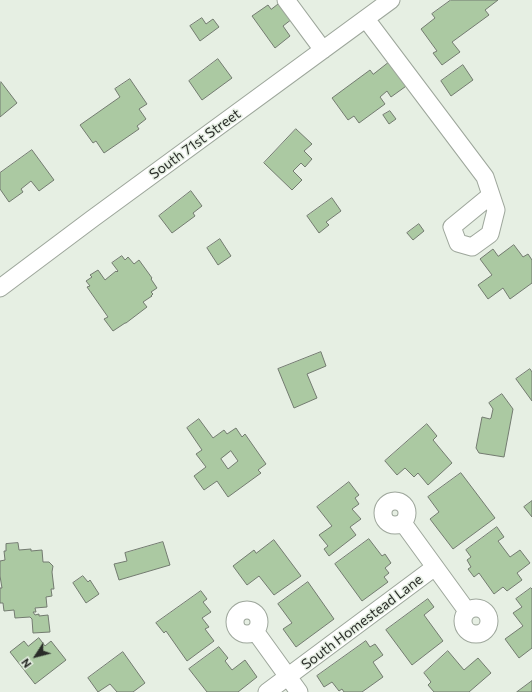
<!DOCTYPE html>
<style>
body{margin:0}
#map{position:relative;width:532px;height:692px;overflow:hidden;background:#e6efe3;font-family:Commissioner,sans-serif}
canvas{display:block}
.north{position:absolute;left:16px;top:636px;width:40px;height:40px;-webkit-text-stroke:3px #e6efe3;paint-order:stroke;rotate:234deg;font-size:11px;font-weight:700;line-height:16px;text-align:center;color:#292c28}
.north::after{content:'';display:block;margin:auto;width:14px;height:18px;background:#292c28;clip-path:polygon(50% 0,100% 100%,50% 72%,0 100%)}
</style>
<div id="map">
<canvas width="532" height="692"></canvas>
<div class="north">N</div>
</div>
<script>
const ctx = document.querySelector('canvas').getContext('2d');
ctx.lineJoin = 'round';
function paint(path, color) { ctx.fillStyle = color; ctx.fill(path, 'evenodd'); }
function trace(path, color, width, dash) { ctx.strokeStyle = color; ctx.lineWidth = width; ctx.lineCap = dash ? 'butt' : 'round'; ctx.setLineDash(dash || []); ctx.stroke(path); }
function label(font, color, halo, rows, align = 'center') {
  ctx.font = font + ' Commissioner,sans-serif'; ctx.lineWidth = 3; ctx.setLineDash([]); ctx.textBaseline = 'middle'; ctx.strokeStyle = halo; ctx.fillStyle = color; for (const [text, x, y, turn = 0] of rows) {
    ctx.save(); ctx.translate(x, y); ctx.rotate((+turn || 0) * Math.PI / 180); ctx.textAlign = isNaN(turn) ? turn : align; if (halo) ctx.strokeText(text, 0, 0); ctx.fillText(text, 0, 0); ctx.restore();
  }
}
const building = new Path2D(`
 M451,0H498L485,10L489,15L452,42L460,52L442,65L433,53L437,51L421,29L435,18L432,14Z
 M280,3L292,19L283,26L290,36L275,48L252,16L268,5L271,9Z
 M202,18L206,24L213,19L219,27L200,41L190,26Z
 M218,59L232,78L202,100L189,81Z
 M392,60L409,84L391,97L387,91L380,97L385,104L359,123L354,116L348,120L332,98L370,70L373,74Z
 M463,65L473,80L451,96L441,81Z
 M130,79L147,104L139,109L146,119L137,126L139,129L104,153L96,141L93,143L80,125L120,97L115,89Z
 M1,82L17,103L0,117V83Z
 M390,111L396,119L389,124L383,115Z
 M296,129L312,144L304,151L312,159L305,167L301,163L293,171L302,180L292,190L264,163Z
 M32,150L54,180L39,191L31,181L21,189L23,192L9,202L0,189V173Z
 M191,191L202,206L193,213L195,216L172,233L159,216Z
 M332,198L341,211L326,222L329,225L319,233L307,216Z
 M419,224L424,231L413,240L407,233Z
 M220,239L231,256L218,265L207,248Z
 M514,245L523,257L528,254L532,260V283L510,299L503,288L488,299L478,285L492,275L480,259L493,249L498,256Z
 M122,256L125,260L128,257L134,264L139,260L152,278L151,279L157,288L151,292L153,294L151,296H152L143,302L147,307L126,323H125L113,331L104,319L108,317L87,287L90,286L86,281L92,277L90,275L98,270L105,280L116,271L117,272L118,271L112,263Z
 M321,352L326,366L307,374L317,398L294,408L278,369Z
 M530,369L532,372V401L516,379Z
 M502,394L513,409L504,457L479,453L476,448L482,417L490,419L491,418L493,409L489,403Z
 M199,419L213,438L224,430L227,434L236,428L242,437L245,434L266,464L258,470L261,473L228,497L217,481L204,490L194,476L206,467L196,454L202,450L187,428ZM231,451L238,461L228,469L221,459Z
 M427,424L437,436L433,440L452,463L428,485L418,473L414,477L405,468L397,475L385,461Z
 M461,473L495,518L453,549L430,519L439,512L428,497Z
 M349,482L359,495L355,498L359,504L352,509L361,519L350,527L356,535L329,556L324,549L328,546L319,535L332,526L317,507Z
 M532,501V517L524,507Z
 M497,527L504,537L498,541L510,557L520,550L530,563L517,573L522,580L507,591L503,587L494,594L479,573L474,577L468,569L471,567L467,560L471,557L466,550Z
 M369,539L382,556L385,554L391,563L385,568L389,573L384,577L388,582L362,601L335,564Z
 M274,540L301,576L274,595L259,576L247,585L233,566L254,550L256,553Z
 M163,542L170,565L119,580L114,564L127,561L125,553Z
 M18,543L19,550L31,549V551L42,550L43,562H49L53,566L52,572L54,589H51L52,596L46,597L47,607L35,608L36,612H33L35,615L39,614V616L48,615L50,632L33,633L32,619L30,617L15,618L14,610L4,611L3,603H0V588H2L0,576V561L5,560L4,551H6V544Z
 M83,576L88,582L90,580L99,594L86,603L73,583Z
 M308,582L334,619L296,647L283,629L292,623L278,604Z
 M531,588L532,589V648L519,658L505,639L523,626L513,613L522,607L516,599Z
 M201,591L207,599L203,602L211,612L202,618L209,627L205,629L214,641L187,661L166,631L164,633L156,623Z
 M428,599L434,607L424,615L443,641L412,665L386,630Z
 M39,638L45,646L51,641L66,660L35,684L10,652L24,641L28,646Z
 M366,641L370,647L375,644L383,655L373,662L383,677L362,692H344L342,689L339,691L332,682L324,687L317,676Z
 M219,647L228,658L225,661L232,670L245,660L257,677L238,692H207L189,669Z
 M448,651L464,670L478,658L491,673L469,692H434L428,685L431,682L424,673Z
 M123,652L145,683L133,692H117L110,684L98,692L88,678Z
 M532,681V692H517Z`);
paint(building, '#abc9a2');
trace(building, '#737b70', 1);
const minor = new Path2D(`
 M286,0L323,50
 M366,19L485,177L496,210L490,234L472,247L458,243L452,227L491,195
 M0,288L92,219L391,0
 M383 513a12 12 0 1 1 24 0a12 12 0 1 1-24 0Z
 M403,523L467,611
 M463 621a13 13 0 1 1 26 0a13 13 0 1 1-26 0Z
 M235 622a12 12 0 1 1 24 0a12 12 0 1 1-24 0Z
 M255,631L299,692
 M267,692L435,567`);
trace(minor, '#9da69b', 19);
trace(minor, '#fff', 17);
label('14px', '#292c28', '#e6efe3', [
 ["South 71st Street",195,144,-36],
 ["South Homestead Lane",362,622,-37]
]);
</script>
